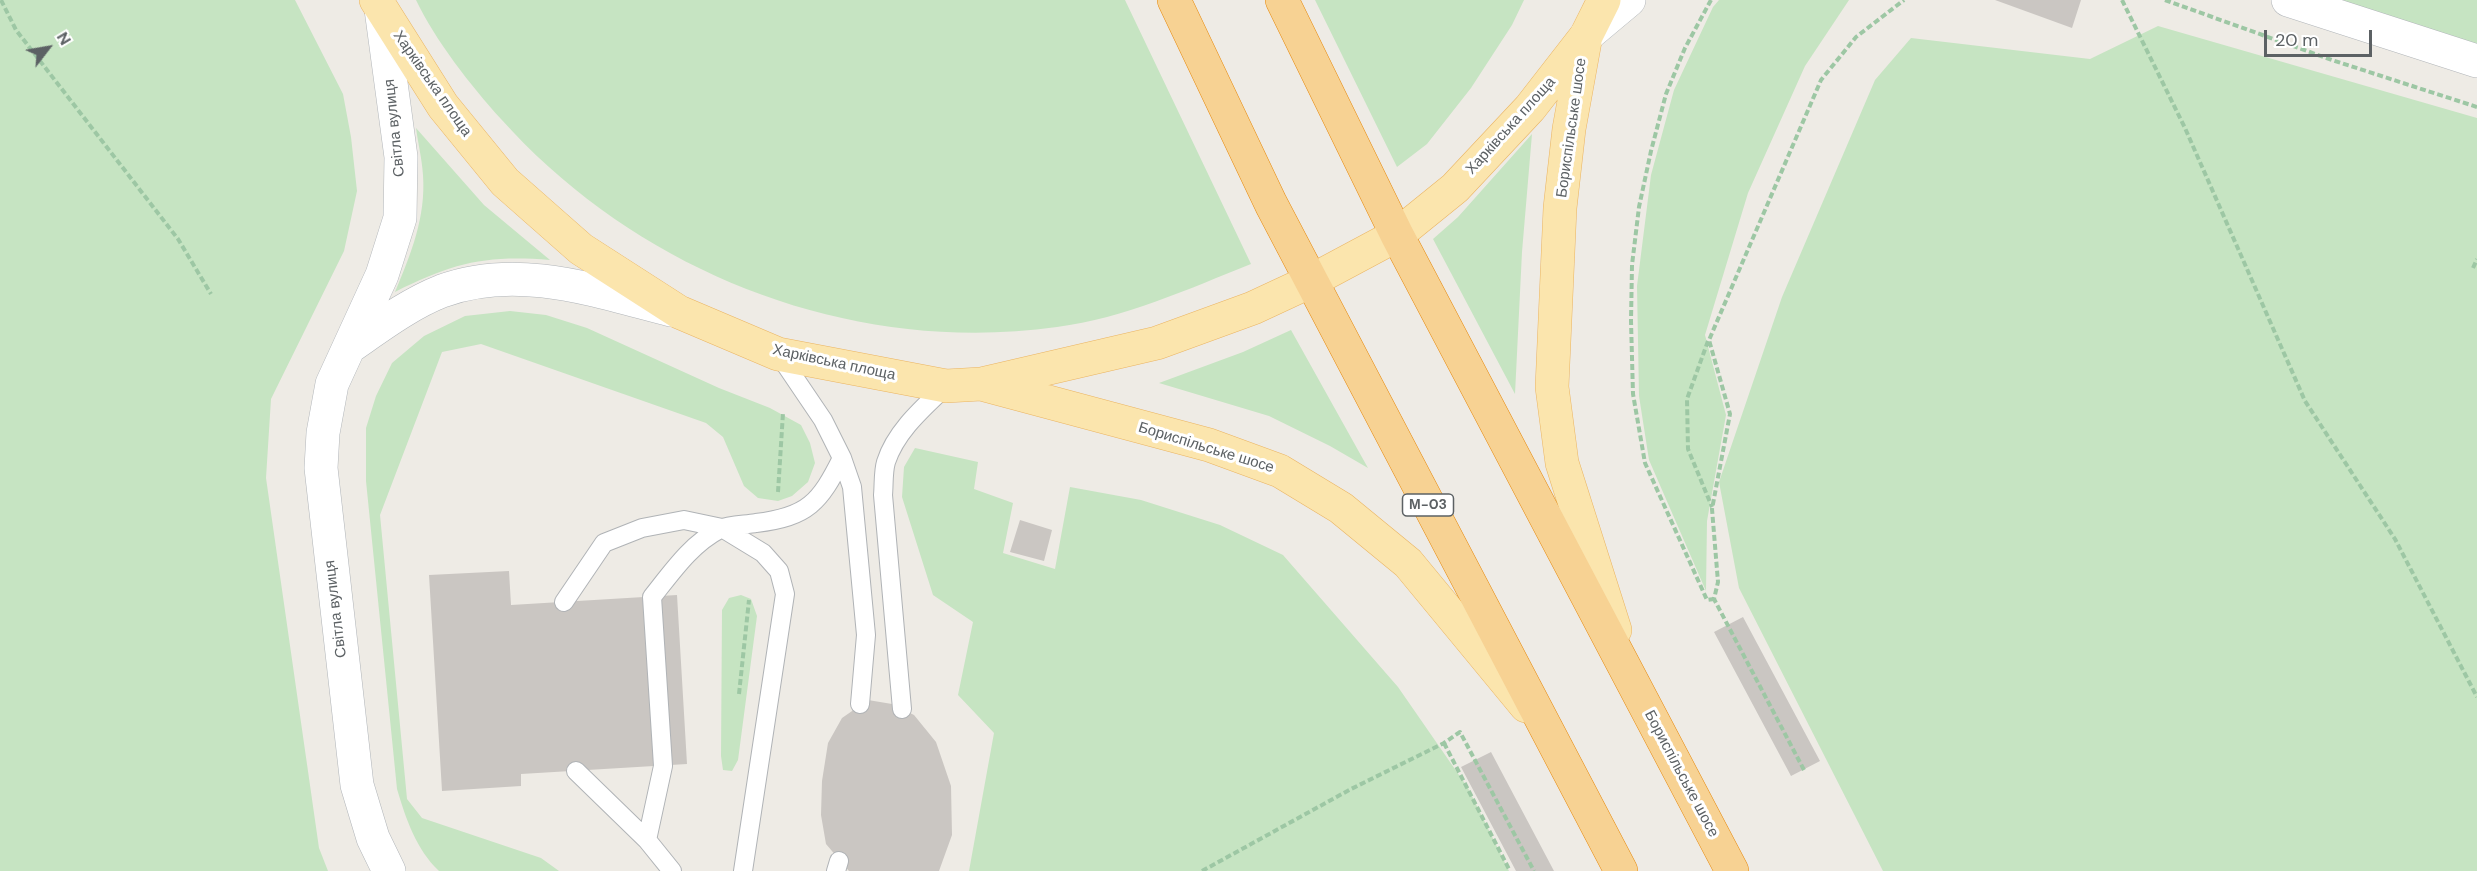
<!DOCTYPE html>
<meta charset="utf-8">
<style>
body{margin:0}
#map{position:relative;width:2477px;height:871px;overflow:hidden;background:#eeebe5;font-family:"DM Sans",sans-serif}
canvas{display:block}
.north{position:absolute;left:18px;top:18px;width:60px;height:60px;-webkit-text-stroke:4px #fff;paint-order:stroke;rotate:59deg;font-size:16px;font-weight:700;line-height:24px;text-align:center;color:#5c6164}
.north::after{content:'';display:block;margin:auto;width:21px;height:27px;background:#5c6164;clip-path:polygon(50% 0,100% 100%,50% 72%,0 100%)}
.scale{position:absolute;left:2264px;top:30px;width:108px;height:27px;box-sizing:border-box;border:3px solid #5c6164;border-top:0;padding-left:8px;font-size:18px;line-height:21px;white-space:nowrap;color:#5c6164;-webkit-text-stroke:4px #fff;paint-order:stroke}
</style>
<div id="map">
<canvas width="2477" height="871"></canvas>
<div class="north">N</div>
<div class="scale">20 m</div>
</div>
<script>
const ctx = document.querySelector('canvas').getContext('2d');
ctx.lineJoin = 'round';
function paint(path, color) { ctx.fillStyle = color; ctx.fill(path, 'evenodd'); }
function trace(path, color, width, dash) { ctx.strokeStyle = color; ctx.lineWidth = width; ctx.lineCap = dash ? 'butt' : 'round'; ctx.setLineDash(dash || []); ctx.stroke(path); }
function label(font, color, halo, rows, align = 'center') {
  ctx.font = font + ' "DM Sans",sans-serif'; ctx.lineWidth = 6; ctx.setLineDash([]); ctx.textBaseline = 'middle'; ctx.strokeStyle = halo; ctx.fillStyle = color; for (const [text, x, y, turn = 0] of rows) {
    ctx.save(); ctx.translate(x, y); ctx.rotate((+turn || 0) * Math.PI / 180); ctx.textAlign = isNaN(turn) ? turn : align; if (halo) ctx.strokeText(text, 0, 0); ctx.fillText(text, 0, 0); ctx.restore();
  }
}
paint(new Path2D(`
 M0,0H295L343,94L351,137L357,191L344,251L271,399L266,478L319,848L328,871H0Z
 M416,0H1125L1251,264C1188,289 1125,318 1057,327C851,356 639,273 501,119C471,86 435,40 416,0Z
 M1315,0H1524L1512,25L1471,88L1427,144L1397,167Z
 M1719,0H1849L1805,66L1748,193L1705,335L1726,415L1707,521L1706,591L1649,460L1639,396L1637,286L1651,175L1674,90L1713,7Z
 M2288,0H2477V61Z
 M2158,26L2477,118V871H1883L1739,588L1719,482L1782,297L1875,80L1911,38L2090,59Z
 M416,128L484,205L550,260C484,255 453,263 395,292C411,254 426,217 423,175C422,159 418,143 416,128Z
 M1532,134L1522,252L1515,394L1433,239L1458,217Z
 M510,311L546,315L587,328L719,388L770,408L801,425L810,443L815,463L808,482L792,496L778,501L758,498L744,486L723,437L706,423L481,344L442,352L380,515L407,799L422,818L541,858L559,871H439C416,849 406,819 397,789L366,481V428L376,396L392,363L424,336L465,316Z
 M1291,330L1368,468L1330,446L1269,416L1159,383L1243,352Z
 M915,448L978,462L974,489L1013,503L1003,553L1055,569L1070,487L1141,500L1220,525L1283,555L1398,687L1468,788L1509,871H969L994,733L958,695L973,622L933,595L902,497L904,467Z
 M741,595L751,599L757,616L738,760L732,771L723,770L721,756L722,610L729,598Z`), '#c6e4c2');
paint(new Path2D(`
 M1995,0H2081L2072,28Z
 M1020,520L1052,530L1044,561L1010,552Z
 M509,571L511,605L677,595L687,764L521,774V786L442,791L429,575Z
 M1743,617L1820,761L1791,776L1714,632Z
 M868,700L892,704L914,715L936,742L951,786L952,835L939,871H849L826,844L821,815L822,781L828,743L842,718Z
 M1491,752L1554,871H1516L1461,767Z`), '#cac6c2');
const lane = new Path2D(`
 M779,355L823,420L842,458L852,487L866,635L860,704
 M564,602L604,543L642,528L684,520L722,528L763,553L779,571L785,594L743,871
 M902,709L883,495C884,485 883,472 886,462C896,431 923,408 946,386
 M576,771L647,840L672,871
 M647,840L663,766L652,597C672,572 691,544 720,529C730,524 746,525 756,523C808,517 820,502 842,458
 M836,871L839,861`);
const secondary = new Path2D(`
 M2288,0L2477,61
 M381,9L401,157L400,218L382,275L332,384L323,433L321,468L357,785L373,838L389,871
 M1586,36L1629,0
 M351,346C380,326 409,304 442,291C518,263 596,291 671,310`);
const primary = new Path2D(`
 M376,0L443,106L505,182L581,249L679,312L778,354L946,386L981,384L1157,343L1253,308L1311,281L1397,235L1455,188L1530,108L1586,36L1604,0
 M1585,41L1569,129L1560,208L1552,387L1562,463L1615,630
 M985,385L1209,445L1280,471L1341,508L1408,563L1526,706`);
const highway = new Path2D(`
 M1174,0L1271,204L1621,871
 M1282,0L1397,235L1732,871`);
trace(lane, '#b0b3b6', 20);
trace(secondary, '#b1b5b9', 34);
trace(primary, '#eab462', 34);
trace(highway, '#e6890d', 34);
trace(new Path2D(`
 M1,0L16,30L178,239L211,294
 M1711,0L1685,48L1666,94L1651,151L1639,207L1632,265L1631,321L1633,394L1645,463L1707,600L1714,599
 M2122,0L2185,128L2305,401L2395,539L2477,697
 M2165,0L2332,60L2477,107
 M2473,268L2477,259
 M1708,341L1687,399L1688,449L1712,507
 M778,492L783,413
 M739,694L749,600
 M1444,743L1510,871
 M1804,770L1714,599L1718,582L1712,509L1730,414L1709,340L1821,80L1856,37L1904,0
 M1202,871L1351,789L1444,743L1460,732L1534,871`), '#9dc7a4', 4, [6, 3]);
trace(lane, '#fff', 18);
trace(secondary, '#fff', 33);
trace(primary, '#fbe5ad', 33);
trace(highway, '#f7d293', 33);
for (const [x, y, w] of [
 [1428,505,51]
]) { const box = new Path2D(); box.roundRect(x - w / 2, y - 11, w, 22, 4.5); ctx.fillStyle = '#fff'; ctx.fill(box); trace(box, '#5c6164', 1.5); }
label('bold 14px', '#5c6164', null, [
 ["М-03",1428,505]
]);
label('15px', '#5c6164', '#fff', [
 ["Харківська площа",432,84,55],
 ["Харківська площа",1511,126,-48],
 ["Світла вулиця",395,128,-96],
 ["Бориспільське шосе",1572,128,-82],
 ["Харківська площа",834,363,12],
 ["Бориспільське шосе",1206,448,17],
 ["Світла вулиця",336,609,-97],
 ["Бориспільське шосе",1681,774,62]
]);
</script>
